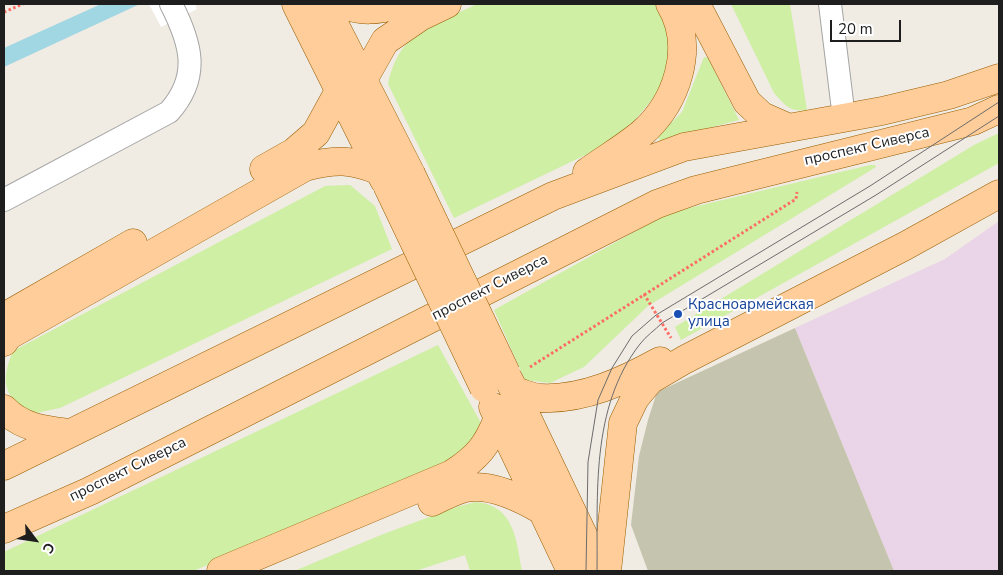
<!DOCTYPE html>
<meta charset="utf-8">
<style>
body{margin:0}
#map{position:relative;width:1003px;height:575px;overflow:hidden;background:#f0ebe3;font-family:"Nunito Sans",sans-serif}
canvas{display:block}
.frame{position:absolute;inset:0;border:5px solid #1e1e1e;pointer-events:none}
.north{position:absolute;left:10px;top:515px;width:50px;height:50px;-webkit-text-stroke:4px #fff;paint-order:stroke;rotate:121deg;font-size:14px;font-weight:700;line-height:20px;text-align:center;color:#1e1e1e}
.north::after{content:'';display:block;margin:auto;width:18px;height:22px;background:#1e1e1e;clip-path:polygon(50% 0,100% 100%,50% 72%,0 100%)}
.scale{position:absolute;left:830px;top:20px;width:71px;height:22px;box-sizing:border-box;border:2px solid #1e1e1e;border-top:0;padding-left:6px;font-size:15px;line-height:18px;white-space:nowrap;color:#1e1e1e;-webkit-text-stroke:4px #fff;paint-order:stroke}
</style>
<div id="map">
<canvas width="1003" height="575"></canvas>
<div class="frame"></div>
<div class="north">С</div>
<div class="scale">20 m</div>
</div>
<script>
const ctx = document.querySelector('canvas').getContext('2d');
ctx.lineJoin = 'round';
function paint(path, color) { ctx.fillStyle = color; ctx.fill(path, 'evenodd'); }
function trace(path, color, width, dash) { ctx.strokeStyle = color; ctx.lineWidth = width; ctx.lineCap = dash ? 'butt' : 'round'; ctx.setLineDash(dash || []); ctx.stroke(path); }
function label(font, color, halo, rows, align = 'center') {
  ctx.font = font + ' "Nunito Sans",sans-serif'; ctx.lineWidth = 4; ctx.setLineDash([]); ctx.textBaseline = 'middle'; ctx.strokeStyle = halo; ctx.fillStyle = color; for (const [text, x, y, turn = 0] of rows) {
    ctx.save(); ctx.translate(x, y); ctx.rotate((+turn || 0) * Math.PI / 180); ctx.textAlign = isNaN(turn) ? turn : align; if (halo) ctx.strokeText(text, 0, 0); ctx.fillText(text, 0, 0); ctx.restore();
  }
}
paint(new Path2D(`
 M999,221V571H894L795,328L945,259Z`), '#ead4e7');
paint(new Path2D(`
 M795,328L894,571H648L631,525L639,456L648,420L657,392Z`), '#c5c4ae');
paint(new Path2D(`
 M477,4H659L668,24L671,64L660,90L634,121L602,147L454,218L388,84C400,30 432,26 477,4Z
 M731,4H790L807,110C789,112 786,106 774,93Z
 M704,57L708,58L739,120L660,141L658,136L682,112Z
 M999,133V163L681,340L675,327L974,145Z
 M870,165H875L876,167L648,306L584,367L550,383L525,380L494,310L668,213Z
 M350,185L375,206L392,249L60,408L36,413C3,400 0,382 13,351L325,186Z
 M438,345L481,423L474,442L458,462L193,571H4V552Z
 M476,502C515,506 516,540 522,571H470L465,555L415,571H294L381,535L456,507Z`), '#ceefa4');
paint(new Path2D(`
 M101,4H140L4,67V48Z`), '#a0d7e2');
paint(new Path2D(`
 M149,4H195L197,9L161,27Z`), '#fff');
const minor = new Path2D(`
 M830,4L844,118
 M4,200L169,112C201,76 191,43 171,4`);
const major = new Path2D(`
 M296,4L384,180
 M324,4L411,174
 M340,4C361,12 378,11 399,4
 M696,4L747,102L762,116L787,127
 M363,80L385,41L420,17L447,4
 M264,169L294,152L316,133L339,91
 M587,172C605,159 624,148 641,134C677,103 696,47 670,4
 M4,317L133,243
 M4,342L8,336L305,167C335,159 351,159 380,171
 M509,380L587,543L598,571
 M514,391C523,393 532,398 541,398C583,400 624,381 660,361
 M493,407L571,571
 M4,409C22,428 45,430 70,433
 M4,466L553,196L684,147L882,111L949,95L999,78
 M432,502C442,497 454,491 465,488C490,483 521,498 543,511
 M4,529L90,491L657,204L696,190L973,121L999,109
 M221,571L452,474C478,457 487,446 498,418
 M607,571L623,423L635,398L650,380L684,360L905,246L999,194`);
trace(minor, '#a5a5a5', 24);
trace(major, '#985d00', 29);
trace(new Path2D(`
 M4,12L23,4
 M644,294L671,338
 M530,367L796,199L797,192`), '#ff6c65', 3, [2.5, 2.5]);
trace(minor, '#fff', 22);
trace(major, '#ffcd99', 28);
trace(new Path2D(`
 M586,571L588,462L598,400L612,368L632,336L656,315L870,186L999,102
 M597,571C598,495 590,408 640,344C646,336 655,330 662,323L876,195L999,116`), '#6c6c6c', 1);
const majorBridge = new Path2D(`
 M411,174L506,373
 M387,185L484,388`);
trace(majorBridge, '#985d00', 29, []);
trace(majorBridge, '#ffcd99', 28);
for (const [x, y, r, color] of [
 [678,314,5,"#1a4fb4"]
]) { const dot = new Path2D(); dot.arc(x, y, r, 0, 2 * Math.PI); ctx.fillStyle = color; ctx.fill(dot); trace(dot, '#fff', 2); }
label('15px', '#1e1e1e', '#fff', [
 ["проспект Сиверса",867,147,-13],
 ["проспект Сиверса",490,288,-27],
 ["проспект Сиверса",128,470,-26]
]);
label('15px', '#164399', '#fff', [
 ["Красноармейская",688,305],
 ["улица",688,322]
], 'left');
</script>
